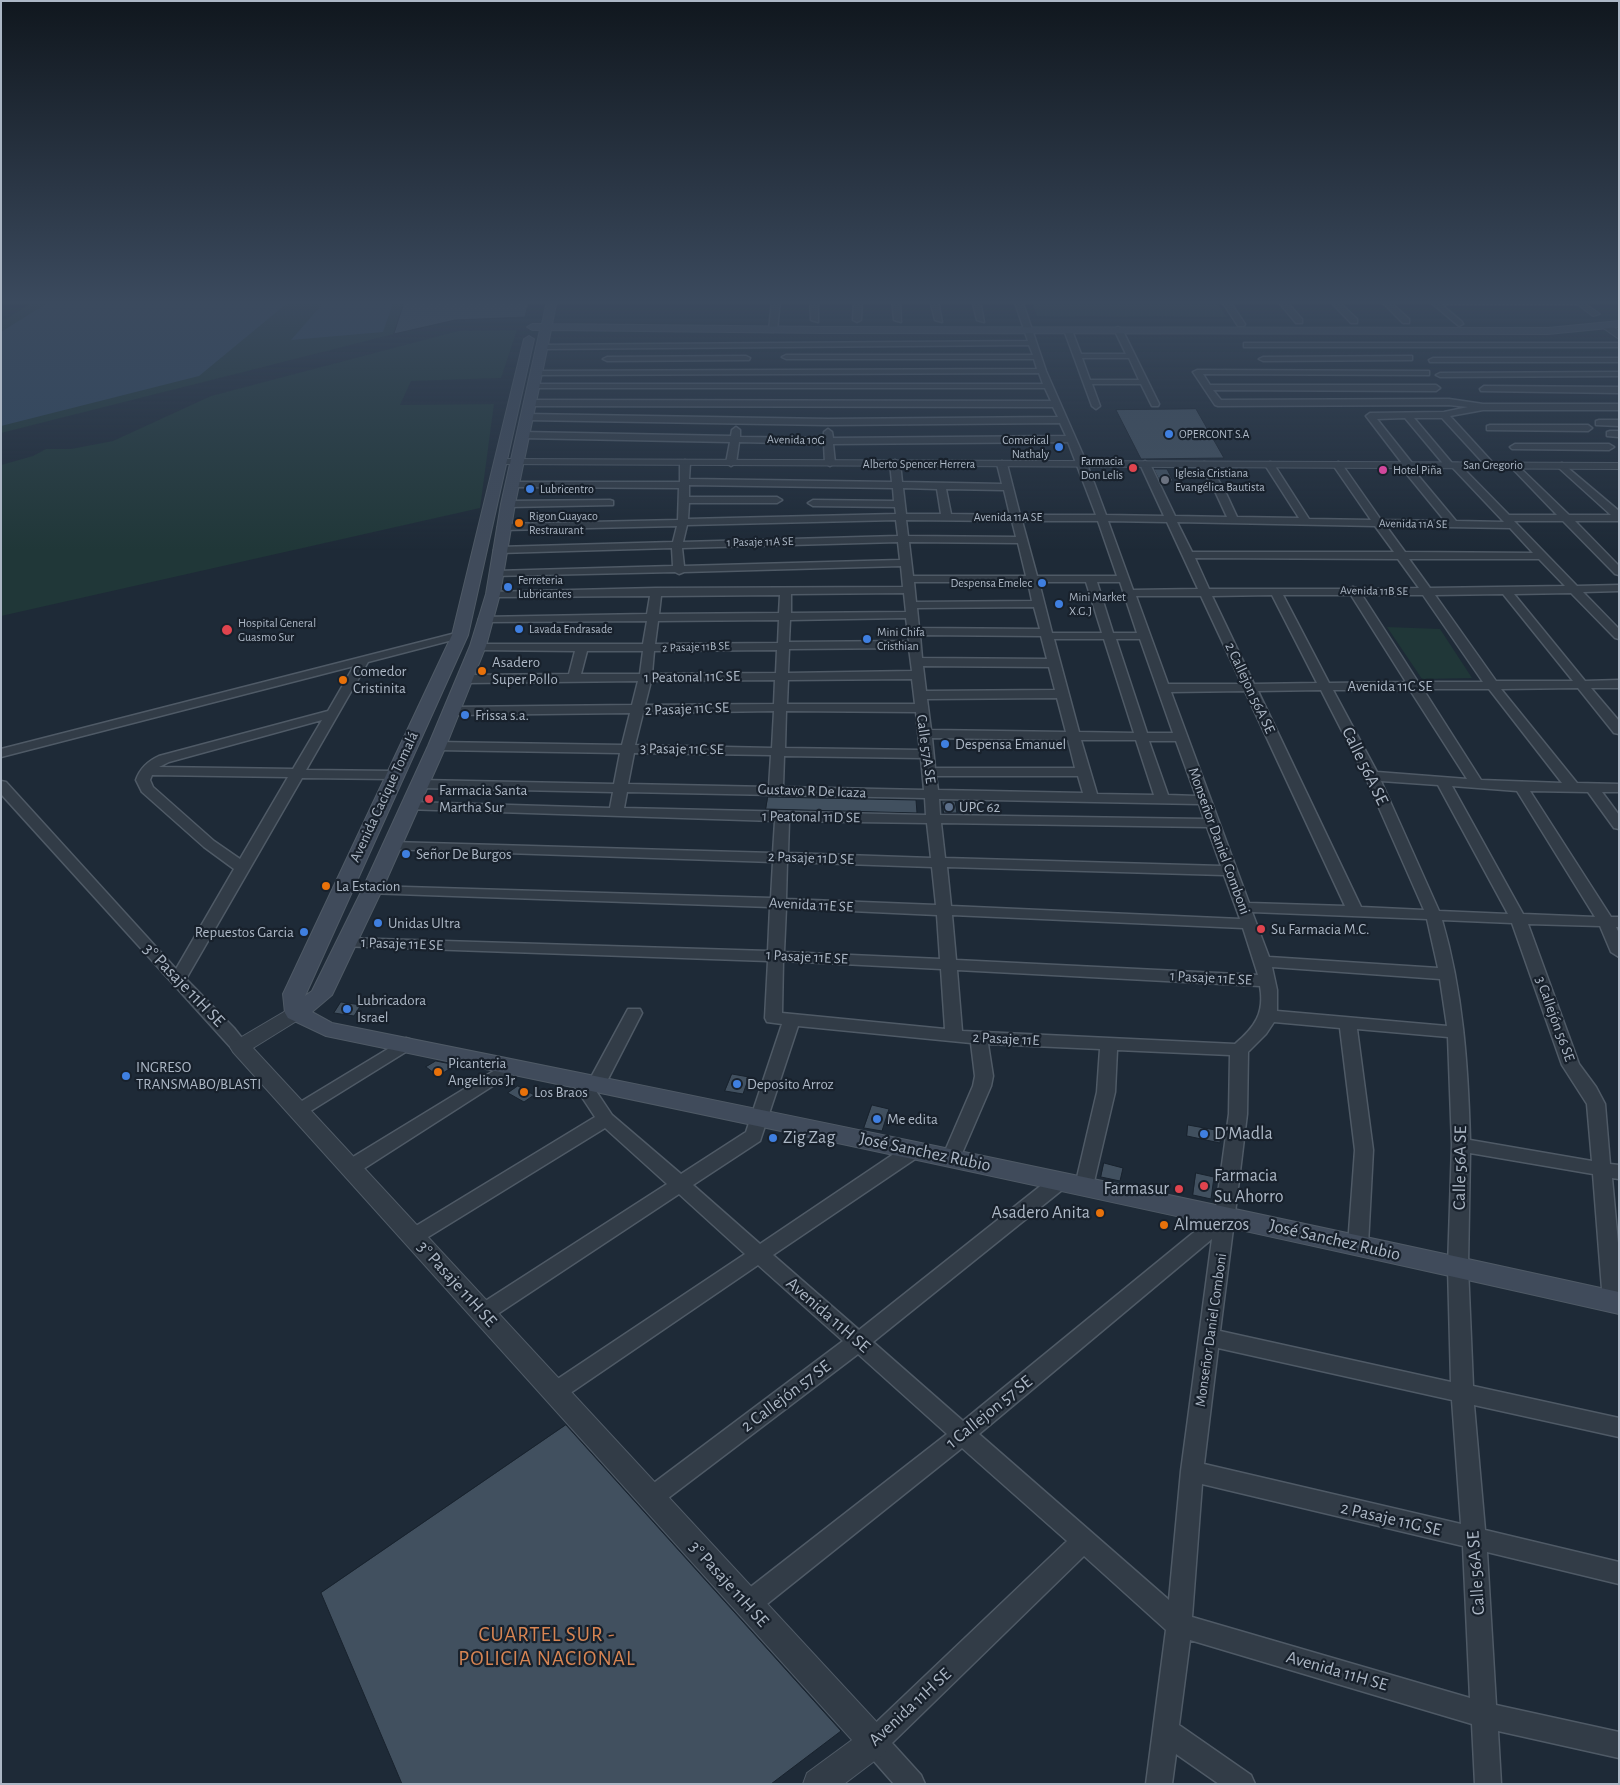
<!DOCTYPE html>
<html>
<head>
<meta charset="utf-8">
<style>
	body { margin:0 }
	#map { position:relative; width:1620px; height:1785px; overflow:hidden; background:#1e2a37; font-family:"Alegreya Sans",sans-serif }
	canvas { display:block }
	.frame { position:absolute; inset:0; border:2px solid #acb7c5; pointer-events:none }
</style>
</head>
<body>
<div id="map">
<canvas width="1620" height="1785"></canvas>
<div class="frame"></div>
</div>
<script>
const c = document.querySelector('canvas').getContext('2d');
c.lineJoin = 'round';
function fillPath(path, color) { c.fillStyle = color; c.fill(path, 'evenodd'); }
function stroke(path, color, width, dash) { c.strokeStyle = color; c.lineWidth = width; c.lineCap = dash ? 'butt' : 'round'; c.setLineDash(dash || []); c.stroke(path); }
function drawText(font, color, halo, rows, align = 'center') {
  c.font = font + ' "Alegreya Sans",sans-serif'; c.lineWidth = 4.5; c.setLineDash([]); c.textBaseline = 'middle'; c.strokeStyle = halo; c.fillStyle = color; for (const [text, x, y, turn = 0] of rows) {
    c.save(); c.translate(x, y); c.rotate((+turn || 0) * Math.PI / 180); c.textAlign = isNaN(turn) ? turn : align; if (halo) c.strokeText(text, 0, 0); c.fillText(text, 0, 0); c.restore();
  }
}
fillPath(new Path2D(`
	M36 300H405L394 334 1 433V322Z
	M1031 300H1215L1227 317 1037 316Z
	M517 330 501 378 411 381 400 405 494 404 480 508 1 616V465L33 456 46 449H71L113 441 211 396 458 331Z
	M1387 627 1440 629 1472 678 1422 679Z`), '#203738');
fillPath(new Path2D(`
	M52 300H291L199 376 1 426V332Z
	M326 300H394L383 332 291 340Z`), '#30475f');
const building = new Path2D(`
	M405 300H529L525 317 455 320 394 334Z
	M1196 409 1224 458 1141 459 1116 410Z
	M1154 469H1167L1173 481H1160Z
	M768 797 916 800 917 813 766 809Z
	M942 801H955L957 813H944Z
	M341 1002 361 1005 354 1016 334 1013Z
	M436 1061 456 1065 438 1076 426 1067Z
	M732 1074 749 1077 743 1094 725 1091Z
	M518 1086 534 1095 524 1102 508 1093Z
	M872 1105 889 1109 882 1131 864 1128Z
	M1188 1125 1221 1131 1220 1143 1187 1136Z
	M1104 1163 1123 1168 1120 1181 1101 1177Z
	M1196 1173 1214 1177 1211 1199 1193 1195Z
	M566 1425 841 1731 771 1784H402L321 1593Z`);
fillPath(building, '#41505f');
stroke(building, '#19232e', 1);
const minor = new Path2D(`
	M772 300H780L777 330 773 332 769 330Z
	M810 300H818V322L811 320Z
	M854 300H862L861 320 857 322 853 320Z
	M892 300H900L901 322 894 320Z
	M930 300H938L942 322 935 320Z
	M972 300H980L984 322 977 320Z
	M1014 300H1022L1046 371 1087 464 1106 515 1164 516 1140 464 1145 461 1150 464 1175 516 1227 517 1214 489 1199 465 1204 462 1207 463 1224 489 1237 517 1299 518 1265 465 1270 462 1273 463 1309 519 1371 520 1333 465 1338 462 1341 463 1381 520 1445 521 1401 467 1399 465 1402 463 1366 416 1370 413 1444 412 1468 407 1449 405 1218 406 1215 405 1193 372 1197 370 1426 371H1429V375L1203 374 1210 385H1436L1440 388 1436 391 1213 390 1221 400 1449 399 1483 404H1619V410H1483L1450 416 1493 463 1495 465 1490 468 1487 467 1442 418H1414L1452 463H1458L1509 515H1557L1511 467 1509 465 1514 462 1569 515H1611L1559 468V464L1562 463 1619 511V521H1575L1619 566V575L1615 574 1563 521H1514L1577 586 1619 585V591L1583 592 1619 629V639L1615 638 1571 593 1514 594 1585 681 1619 680V688H1591L1619 721V734L1614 733 1578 688 1501 689 1577 783 1619 784V792H1602L1619 815V829L1614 828 1588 792 1530 791 1611 917H1619V927H1616L1619 933V957L1611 952 1600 926 1528 924 1579 1064 1596 1087 1605 1104 1610 1164 1619 1165V1179L1612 1178 1619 1254V1308L1613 1310 1606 1308 1603 1302 1593 1174 1470 1153 1468 1267 1473 1386 1619 1418V1437L1474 1405 1485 1530 1619 1562V1584L1487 1552 1496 1705 1619 1732V1758L1498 1731 1501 1784H1475L1472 1724 1190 1640 1179 1725 1251 1775 1255 1784H1219L1176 1754 1172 1784H1146L1166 1630 1084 1556 892 1743 921 1775 925 1784H894L865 1751 861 1742 865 1733 1067 1541 962 1448 757 1612 748 1616 739 1612 736 1604 739 1596 947 1434 858 1354 659 1505 651 1508 643 1505 640 1498 643 1491 843 1341 758 1265 563 1398 555 1401 547 1398 544 1392 547 1386 745 1254 679 1194 490 1319 483 1321 476 1319 473 1313 476 1307 667 1184 605 1128 420 1242 413 1244 406 1242 403 1237 406 1232 595 1117 572 1082 575 1078 581 1076 589 1081 628 1009H640L642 1013 605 1085 602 1089 596 1091 612 1115 681 1174 746 1132 782 1024 767 1022 765 1018 768 961 340 946 338 943 346 938 768 951 770 907 367 893 365 890 367 887 372 886 771 898 773 862 387 849 385 846 392 842 773 853 775 821 405 809 403 806 410 802 610 808 613 792 420 788 413 784 420 780 614 784 620 753 437 750 430 746 437 742 622 745 630 713 453 715 447 711 453 707 632 705 638 681 466 683 460 679 466 675 569 674 575 651 478 650 474 648V644H643L647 621 485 622 479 619 481 617 647 614 650 596 493 597 487 594 489 592 656 588 903 587 901 566 684 572 679 574 675 572 492 576 491 574 496 571 673 566 672 548 499 553 494 550 499 547 673 542 677 526 503 530 498 527 503 524 678 520 679 488 512 487 509 486V482H680V463L685 460 690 463 689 479 892 482 890 463 895 460 900 463 902 482 1002 484 997 464 1002 461 1007 464 1020 515H1096L1068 442 833 444 835 463 830 466 825 463 824 444 739 442 736 463 731 466 726 463 730 442 522 438 518 435 522 432 731 436 732 430 736 427 740 430V437L824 438V432L828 429 832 432 833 438 1066 436 1060 423 828 425 526 420 522 417 526 414 828 419 1058 417 1053 407 529 406 525 403 529 400 1051 401 1045 388H533L529 386 533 384H1043L1039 373 536 375 532 373 536 371 1037 369 1034 359H786L782 357 786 355H1033L1029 345 541 349 537 347 541 345 1028 341ZM1405 418 1446 467H1452L1504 522 1456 521 1411 467 1414 465 1412 463 1377 419ZM689 485 893 488 894 501 813 500 808 503 813 506 895 507 896 514 688 519 689 503H777L782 500 777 497H689ZM903 488 937 489 941 514H906ZM946 489 1004 490 1010 515 951 514ZM896 520 898 536 683 542 687 525ZM906 520 1012 521 1016 537 908 536ZM1022 521H1098L1117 576H1037ZM1108 521 1167 522 1198 589 1133 590ZM1177 522 1375 526 1394 552H1192ZM1386 526 1510 528 1533 553 1405 552ZM898 542 900 560 684 566 682 548ZM909 542 1018 543 1026 576H913ZM1195 558 1398 559 1419 588 1358 589 1353 587 1348 589H1209ZM1409 559H1539L1565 586 1430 588ZM914 582H1028L1032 601 916 602ZM1039 582H1086L1102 633H1052ZM1097 582H1120L1137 633H1113ZM904 593 906 612 791 613V594ZM1503 594 1573 681H1496L1435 595ZM780 595 779 613 659 614 661 596ZM1272 595 1317 683 1254 684 1212 596ZM1283 595H1351L1406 682 1329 683ZM1362 595H1423L1483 682H1418ZM1136 596H1201L1242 684H1168ZM1034 607 1040 629 919 628 917 608ZM906 618 909 641 789 642 790 620ZM779 620 778 643 655 644 658 621ZM920 635 1041 636 1047 659 922 658ZM1054 639H1104L1134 733 1079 732ZM1116 639H1140L1173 733H1147ZM909 648 912 671 788 673 789 649ZM777 650 776 673 652 674 654 651ZM587 651H643L640 674H581ZM923 666 1049 667 1055 690 926 691ZM912 679 915 704H787L788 680ZM775 680 774 704 645 705 651 681ZM1423 689H1489L1562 783 1481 780ZM1321 690 1365 776 1424 910 1361 907 1258 691ZM1333 690H1410L1467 779 1377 772ZM1245 691 1345 906 1249 903 1171 692ZM1057 698 1066 732 931 730 927 699ZM774 711 772 748 635 745 643 713ZM786 711 916 712 920 750 785 748ZM932 738 1068 740 1075 768H935ZM1081 740H1136L1154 795 1097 794ZM1149 741H1176L1196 796 1168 795ZM634 753 771 755 769 787 628 784ZM784 756 921 758 924 790 783 787ZM936 776H1078L1083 793 938 790ZM1381 781 1438 785 1508 914 1439 911ZM1452 786 1517 791 1595 917 1523 914ZM627 792 925 798 926 815 624 808ZM939 799 1199 804 1204 819 940 815ZM789 821 927 823 931 858 788 853ZM941 823 1207 827 1221 866 945 858ZM787 862 932 867 936 905 786 899ZM947 867 1224 875 1240 919 951 906ZM786 908 937 915 940 959 784 952ZM1252 912 1427 919 1438 968 1269 957ZM952 915 1243 928 1258 975 956 960ZM1442 920 1512 923 1562 1065 1587 1104 1592 1161 1470 1140C1468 1066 1463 992 1442 920ZM783 961 941 969 945 1029 782 1013ZM1272 967 1440 979 1447 1026 1277 1011V990ZM957 970 1260 986C1265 1013 1255 1027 1235 1044L962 1031ZM1274 1022 1340 1028 1355 1150 1348 1245 1351 1250 1358 1253 1365 1250 1368 1245 1373 1150 1357 1029 1448 1037 1452 1145 1448 1267 1451 1382 1220 1331 1234 1221 1237 1216 1235 1213 1247 1114 1248 1052 1266 1034ZM798 1026 971 1043 975 1076 973 1086 942 1158 944 1163 951 1165 958 1163 960 1158 991 1086 993 1076 988 1044 1100 1049 1097 1092 1075 1186 1077 1191 1084 1193 1091 1191 1093 1186 1115 1092 1117 1050 1230 1055 1229 1114 1215 1215 963 1421 873 1342 1067 1186 1069 1181 1067 1176 1060 1174 1053 1176 859 1330 773 1255 921 1155 923 1150 921 1145 914 1143 907 1145 760 1244 693 1185 760 1141ZM1212 1239 1181 1471 1169 1600 979 1434ZM1218 1348 1452 1400 1461 1524 1204 1464ZM1202 1484 1463 1546 1470 1698 1192 1617Z
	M1221 300H1229L1245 324 1244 326H1238Z
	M1277 300H1285L1302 319V323H1296Z
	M1329 300H1337L1357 319V323H1351Z
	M1380 300H1388L1409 319V323H1403Z
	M1428 300H1579L1583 302 1579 304H1441L1462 322 1463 324 1459 326Z
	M1118 327 1122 329 1159 404 1158 406H1152L1141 384H1092L1100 406 1096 409 1092 406 1064 330 1071 328 1081 354H1126L1114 329ZM1082 358H1129L1139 380H1090Z
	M1244 343H1619V347H1244Z
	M746 356 750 358 749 360 607 361 603 359 607 357Z
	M1409 356H1412V360L1263 361 1259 359 1263 357Z
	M1433 358H1619V362H1430L1429 360Z
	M1619 372V376L1440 377 1436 375 1440 373Z
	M1484 386 1619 387V393L1481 391 1480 389Z
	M1599 420H1619V426L1596 425V421Z
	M1490 425H1588L1592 428 1588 431 1487 430V426Z
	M1610 431H1619V437L1607 436V432Z
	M1515 444H1609L1614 447 1609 450 1512 449 1510 447Z
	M610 500 613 501V505L508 507 503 504 508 501Z
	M460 632 466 635 464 637 368 662 306 770 394 771 401 775 394 779 302 778 186 979 234 1028 249 1047 246 1051H234L1 794V781L6 782 176 969 234 869 204 847 142 792 136 780C140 768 148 761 159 756L328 711 354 666 1 757V749ZM322 720 293 769 159 767 169 762ZM152 775 288 777 240 859 214 841 153 787 150 780Z
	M406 1038 412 1040 414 1044 412 1048 304 1115 298 1117 292 1115 289 1111 292 1107Z
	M510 1061 516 1063 519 1067 516 1071 357 1173 350 1175 343 1173 341 1168 343 1163Z`);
const tertiary = new Path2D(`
	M1571 300H1580L1600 314 1593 316Z
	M1602 323H1608L1619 331V339L1602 327Z
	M500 459 1619 463V469L496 464V460Z
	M296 1007 303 1009 306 1013 303 1017 253 1048 885 1731 889 1742 885 1753 844 1784H803L807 1773 852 1740 233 1052 230 1047 233 1042 289 1009Z`);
const secondary = new Path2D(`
	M547 300H557L552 324 822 327 1548 328 1619 321V327L1548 334 822 333 551 330 515 504 500 594 486 646 446 746 382 890 332 995 312 1012 332 1023C762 1109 1191 1198 1619 1292V1314C1189 1217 758 1125 326 1036L288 1018 285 1013 283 994 452 635 524 339 529 336 534 339 468 635 305 996 312 991 362 890 428 746 470 646 486 594 501 504 540 330H532L527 327 532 324H542Z`);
stroke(minor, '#4f5a66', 3);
stroke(tertiary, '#4f5a66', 2);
stroke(secondary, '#4f5a66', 2);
fillPath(minor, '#323c47');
fillPath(tertiary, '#323c47');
fillPath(secondary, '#404b5b');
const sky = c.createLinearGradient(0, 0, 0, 550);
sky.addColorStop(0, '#10171e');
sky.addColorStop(0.55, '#3b4a5e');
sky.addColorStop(1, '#3b4a5e00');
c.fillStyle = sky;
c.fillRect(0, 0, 1620, 550);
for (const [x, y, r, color] of [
	[1169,434,5,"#3f7fe0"],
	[1059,447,5,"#3f7fe0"],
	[1133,468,5,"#e0444e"],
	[1383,470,5,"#d1479c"],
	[1165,480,5,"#6b7280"],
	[530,489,5,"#3f7fe0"],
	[519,523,5,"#e8710a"],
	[1042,583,5,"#3f7fe0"],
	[508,587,5,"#3f7fe0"],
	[1059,604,5,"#3f7fe0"],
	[519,629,5,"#3f7fe0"],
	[227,630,6,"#e0444e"],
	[867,639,5,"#3f7fe0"],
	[482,671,5,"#e8710a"],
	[343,680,5,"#e8710a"],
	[465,715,5,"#3f7fe0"],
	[945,744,5,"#3f7fe0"],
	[429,799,5,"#e0444e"],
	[949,807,5,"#5c6f8a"],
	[406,854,5,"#3f7fe0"],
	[326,886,5,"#e8710a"],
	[378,923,5,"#3f7fe0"],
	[1261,929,5,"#e0444e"],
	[304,932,5,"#3f7fe0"],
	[347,1009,5,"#3f7fe0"],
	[438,1072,5,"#e8710a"],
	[126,1076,5,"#3f7fe0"],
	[737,1084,5,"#3f7fe0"],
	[524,1092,5,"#e8710a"],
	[877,1119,5,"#3f7fe0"],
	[1204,1134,5,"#3f7fe0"],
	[773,1138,5,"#3f7fe0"],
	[1204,1186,5,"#e0444e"],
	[1179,1189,5,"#e0444e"],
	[1100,1213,5,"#e8710a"],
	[1164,1225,5,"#e8710a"]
]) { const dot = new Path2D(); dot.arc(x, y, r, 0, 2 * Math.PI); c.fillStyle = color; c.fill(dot); stroke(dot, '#18212c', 2); }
drawText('12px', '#acb7c5', '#18212c', [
	["OPERCONT S.A",1179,434],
	["Comerical",1049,440,"right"],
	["Nathaly",1049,454,"right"],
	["Farmacia",1123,461,"right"],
	["Don Lelis",1123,475,"right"],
	["Hotel Piña",1393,470],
	["Iglesia Cristiana",1175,473],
	["Evangélica Bautista",1175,487],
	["Lubricentro",540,489],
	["Rigon Guayaco",529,516],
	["Restraurant",529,530],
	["Ferreteria",518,580],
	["Lubricantes",518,594],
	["Despensa Emelec",1032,583,"right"],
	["Mini Market",1069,597],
	["X.G.J",1069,611],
	["Hospital General",238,623],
	["Guasmo Sur",238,637],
	["Lavada Endrasade",529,629],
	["Mini Chifa",877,632],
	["Cristhian",877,646]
], 'left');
drawText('12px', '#acb7c5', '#18212c', [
	["Avenida 10G",796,440,1],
	["Alberto Spencer Herrera",919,464],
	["San Gregorio",1493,465],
	["Avenida 11A SE",1008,517],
	["Avenida 11A SE",1413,524,1],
	["1 Pasaje 11A SE",760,542,-1],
	["Avenida 11B SE",1374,591,1],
	["2 Pasaje 11B SE",696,647,-2]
]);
drawText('15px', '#acb7c5', '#18212c', [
	["Asadero",492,662],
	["Super Pollo",492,679],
	["Comedor",353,671],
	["Cristinita",353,688],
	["Frissa s.a.",475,715],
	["Despensa Emanuel",955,744],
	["Farmacia Santa",439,790],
	["Martha Sur",439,807],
	["UPC 62",959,807],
	["Señor De Burgos",416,854],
	["La Estacion",336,886],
	["Unidas Ultra",388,923],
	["Su Farmacia M.C.",1271,929],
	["Repuestos Garcia",294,932,"right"],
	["Lubricadora",357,1000],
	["Israel",357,1017],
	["Picanteria",448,1063],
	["Angelitos Jr",448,1080],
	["INGRESO",136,1067],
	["TRANSMABO/BLASTI",136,1084],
	["Deposito Arroz",747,1084],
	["Los Braos",534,1092],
	["Me edita",887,1119]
], 'left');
drawText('15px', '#acb7c5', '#18212c', [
	["1 Peatonal 11C SE",692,677,-1],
	["Avenida 11C SE",1390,686],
	["2 Callejon 56A SE",1250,688,65],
	["2 Pasaje 11C SE",687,709,-2],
	["3 Pasaje 11C SE",682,749,1],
	["Calle 57A SE",926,749,82],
	["Gustavo R De Icaza",812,791,2],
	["Avenida Cacique Tomalá",384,797,-65],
	["1 Peatonal 11D SE",811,817,1],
	["Monseñor Daniel Comboni",1219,841,70],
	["2 Pasaje 11D SE",811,858,2],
	["Avenida 11E SE",811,905,3],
	["1 Pasaje 11E SE",402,944,2],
	["1 Pasaje 11E SE",807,957,3],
	["1 Pasaje 11E SE",1211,978,3],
	["3 Callejón 56 SE",1555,1019,70],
	["2 Pasaje 11E",1006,1039,3],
	["Monseñor Daniel Comboni",1211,1330,-82]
]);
drawText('18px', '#acb7c5', '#18212c', [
	["Calle 56A SE",1365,766,64],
	["3° Pasaje 11H SE",184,985,46],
	["José Sanchez Rubio",925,1152,12],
	["Calle 56A SE",1460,1168,-89],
	["José Sanchez Rubio",1335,1240,13],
	["3° Pasaje 11H SE",457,1284,48],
	["Avenida 11H SE",828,1315,41],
	["2 Callejón 57 SE",786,1396,-37],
	["1 Callejon 57 SE",989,1412,-39],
	["2 Pasaje 11G SE",1391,1519,13],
	["Calle 56A SE",1476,1573,-94],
	["3° Pasaje 11H SE",729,1584,48],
	["Avenida 11H SE",1337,1671,16],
	["Avenida 11H SE",910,1707,-43]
]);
drawText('18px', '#acb7c5', '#18212c', [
	["D'Madla",1214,1134],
	["Zig Zag",783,1138],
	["Farmacia",1214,1176],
	["Su Ahorro",1214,1197],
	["Farmasur",1169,1189,"right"],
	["Asadero Anita",1090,1213,"right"],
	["Almuerzos",1174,1225]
], 'left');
c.letterSpacing = '1px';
drawText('21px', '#d88553', '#18212c', [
	["CUARTEL SUR -",547,1635],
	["POLICIA NACIONAL",547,1659]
]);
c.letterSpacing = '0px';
</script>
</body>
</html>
